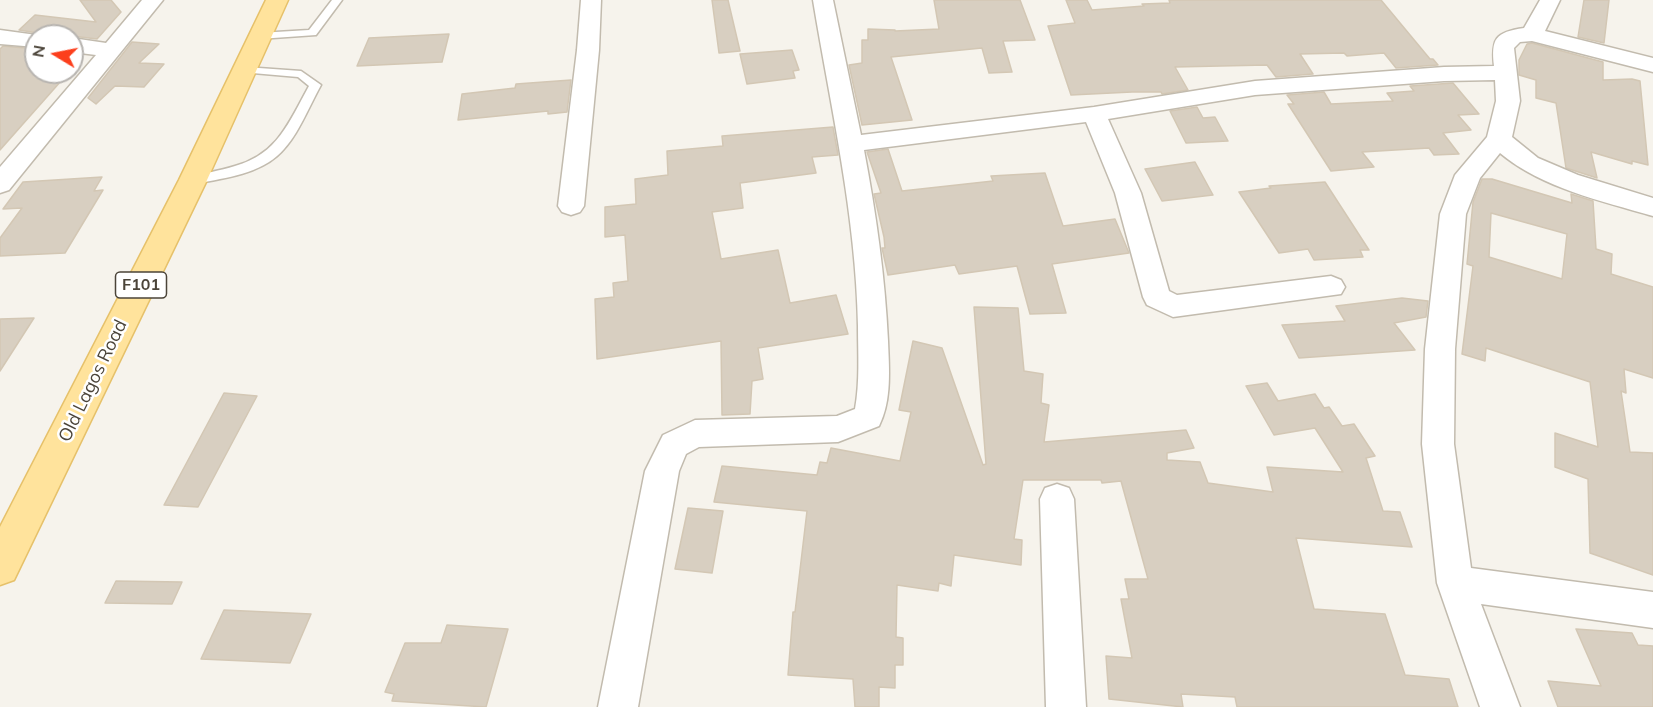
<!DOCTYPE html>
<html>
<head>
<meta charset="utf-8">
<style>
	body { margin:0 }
	#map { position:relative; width:1653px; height:707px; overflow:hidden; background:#f6f3ec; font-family:Mulish,sans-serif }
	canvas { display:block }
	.north { position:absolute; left:24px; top:24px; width:60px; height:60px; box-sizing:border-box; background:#fff; border:2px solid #b7b4b0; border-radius:50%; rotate:280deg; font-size:16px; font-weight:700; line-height:24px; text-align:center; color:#4b4439 }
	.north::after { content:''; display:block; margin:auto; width:21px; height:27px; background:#fc3f1d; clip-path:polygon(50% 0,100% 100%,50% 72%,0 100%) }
</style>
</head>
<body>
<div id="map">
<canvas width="1653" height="707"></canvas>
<div class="north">N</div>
</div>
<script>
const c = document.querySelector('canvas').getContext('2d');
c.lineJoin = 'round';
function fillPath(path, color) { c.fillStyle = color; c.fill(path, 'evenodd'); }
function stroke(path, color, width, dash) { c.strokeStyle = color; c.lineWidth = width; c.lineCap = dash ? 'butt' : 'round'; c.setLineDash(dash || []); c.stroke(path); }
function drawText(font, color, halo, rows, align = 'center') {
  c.font = font + ' Mulish,sans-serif'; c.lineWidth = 5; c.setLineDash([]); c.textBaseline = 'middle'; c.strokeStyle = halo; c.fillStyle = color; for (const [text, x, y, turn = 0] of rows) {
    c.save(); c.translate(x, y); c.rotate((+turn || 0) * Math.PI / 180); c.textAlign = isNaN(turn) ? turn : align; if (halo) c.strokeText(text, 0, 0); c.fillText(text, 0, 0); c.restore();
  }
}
const building = new Path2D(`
	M80 0H111L121 12 97 39 72 36H46L44 34 19 30 35 15 96 22Z
	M712 0H728L740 51 719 53Z
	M934 0H1020L1035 40 1003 41 1012 72 989 73 982 48 891 57 912 120 862 125 849 65 862 63V40H868V29L895 30V31L939 29Z
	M1066 0H1087L1092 10 1144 6 1142 4 1170 3 1169 0H1381L1430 59H1433L1438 65 1396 68 1384 53 1347 56 1344 53 1300 54 1313 74 1276 77 1267 65 1175 67 1188 90 1162 94 1161 92H1132L1071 95 1048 26 1075 23Z
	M1584 0H1609L1604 43 1578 37Z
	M449 34 442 62 357 66 369 38Z
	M132 42 159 44 139 63 164 64 144 87 115 86 96 104 88 98Z
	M1532 43 1603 62V80L1632 79 1640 81 1648 165 1632 161V164L1591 152 1597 178 1566 168 1556 103 1536 98V80L1519 75V60L1527 44Z
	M3 46 36 49V72H69L0 150V49Z
	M792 50 799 70 793 71 795 78 747 84 740 54Z
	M571 80 567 112 548 114V111L458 120 462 94 515 88 516 84Z
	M1453 83 1479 114 1458 115 1471 130 1443 133 1459 154 1434 155 1429 148 1362 152 1374 167 1331 171 1288 104H1294L1287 95 1324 92 1331 104 1393 101 1387 93 1414 91 1410 86Z
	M1197 107 1203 118 1215 117 1228 141 1186 143 1170 111Z
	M833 127 838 155 812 157 816 173 740 183 743 208 712 212 721 259 778 250 790 303 836 295 848 334 758 348 763 379 752 381 750 414 722 415 721 341 597 359 595 299 614 297 613 283 628 281 625 235 605 237V207L636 204 635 179 668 175 667 151 723 146 722 136Z
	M888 149 902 191 993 181 991 176 1045 173 1063 226 1115 219 1129 253 1052 264 1066 313 1030 314 1017 266 959 274 955 265 888 275 882 248H885L884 237 874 194 881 193 867 152Z
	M1195 162 1213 195 1162 201 1145 169Z
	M102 177 94 191 103 190 65 253 0 256V238L22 208 3 209 23 182Z
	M1482 179H1492L1572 203 1571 194 1593 201 1596 249 1612 254 1611 274 1653 287V378L1624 369 1626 393 1621 391 1630 452 1653 453V575L1590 553 1588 479 1555 467V433L1598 447 1590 382 1486 348 1485 361 1462 354 1473 266 1467 264 1473 202ZM1491 213 1567 234 1562 279 1489 257Z
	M1325 182 1369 250H1360L1363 257 1314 260 1308 249 1279 253 1239 192 1271 188 1269 186Z
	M1402 298 1428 301 1426 317 1394 323 1415 350 1299 358 1282 325 1345 321 1336 306Z
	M974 307 1018 308 1024 371 1043 374 1041 403 1049 405 1044 442 1186 430 1194 448 1167 453V460L1200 462 1208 483 1273 492 1267 467 1343 472 1315 428 1274 435 1246 386 1267 383 1278 401 1315 394 1324 408 1329 407 1342 426 1354 424 1375 456 1366 458 1383 511 1400 512 1412 547 1296 538 1314 609 1385 614 1405 675 1449 679 1458 707H1237L1235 697 1181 694 1183 707 1109 699 1106 656 1132 658 1121 599H1129L1125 579H1148L1121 481 1102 483 1101 480H1023L1014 539 1022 540 1021 565 954 555 951 586 939 583 938 591 897 585 896 637 903 638V665H895V688L879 687V707H855L853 679 788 675 793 612H795L807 511 714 502 722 466 817 475 820 462 827 463 831 448 900 461 911 412 899 410 913 341 942 348 983 465 986 464Z
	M34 318 0 371V319Z
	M224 393 257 396 198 507 164 505Z
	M688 508 723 511 712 573 675 569Z
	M116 581 182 582 172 604 105 603Z
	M224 610 311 614 290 663 201 659Z
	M447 625 508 629 486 707 392 701 394 694 385 692 405 643H441Z
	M1576 629 1632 633 1638 645 1653 646V707H1558L1548 681 1601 686Z`);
fillPath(building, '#d8cfc1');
stroke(building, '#d3c7b4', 1.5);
const lane = new Path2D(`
	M332 0H342L316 35 259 39 254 36 259 33 309 30Z
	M245 67 301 71 321 85C308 108 297 139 277 156 255 175 220 179 193 184L188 183 187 180 188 177C204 173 220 171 235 166 278 154 289 122 309 86L298 77 241 72 239 70Z`);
const street = new Path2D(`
	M142 0H163L9 190 0 193V167L96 55 72 52V38L106 43Z
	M581 0H601L599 50 584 206 580 212 571 215 562 212 558 206 577 50Z
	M813 0H833L861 135 1094 107 1255 81 1444 67 1494 66C1491 39 1495 32 1524 28L1540 0H1560L1545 31 1653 58V72L1532 41 1520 42 1514 48 1520 101 1512 137 1538 158 1578 175 1653 198V216C1601 201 1542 188 1500 153L1480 178 1466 214 1455 349 1454 444 1471 568 1653 592V628L1481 604 1520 707H1480L1437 583 1422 444 1425 349 1440 214 1455 175 1487 137 1496 101 1495 80 1444 81 1255 95 1108 119 1141 193 1169 291 1177 295 1331 276 1341 280 1345 287 1341 294 1173 317 1147 305 1143 297 1115 193 1086 122 864 150C876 213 885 276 888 341 889 369 892 400 879 426L838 442 699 447 686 454 679 471 638 707H598L645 471 663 435 695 420 837 416 855 409C860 382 858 354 858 326 856 215 831 109 813 0Z
	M0 30 44 36H36V47L0 44Z
	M1057 484 1069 488 1074 499 1086 707H1046L1040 499 1045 488Z`);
const primary = new Path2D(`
	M266 0H288L207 180 14 580 0 585V527L179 180Z`);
stroke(lane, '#c2bbae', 3);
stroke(street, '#c2bbae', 3);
stroke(primary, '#e6c16a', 3);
fillPath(lane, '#fff');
fillPath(street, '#fff');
fillPath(primary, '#ffe39c');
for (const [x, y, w] of [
	[141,285,51]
]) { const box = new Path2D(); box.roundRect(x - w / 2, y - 13, w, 26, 4.5); c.fillStyle = '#fff'; c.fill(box); stroke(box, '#4b4439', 1.5); }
drawText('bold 16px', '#4b4439', null, [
	["F101",141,285]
]);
drawText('18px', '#4b4439', '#fff', [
	["Old Lagos Road",93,381,-64]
]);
</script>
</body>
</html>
